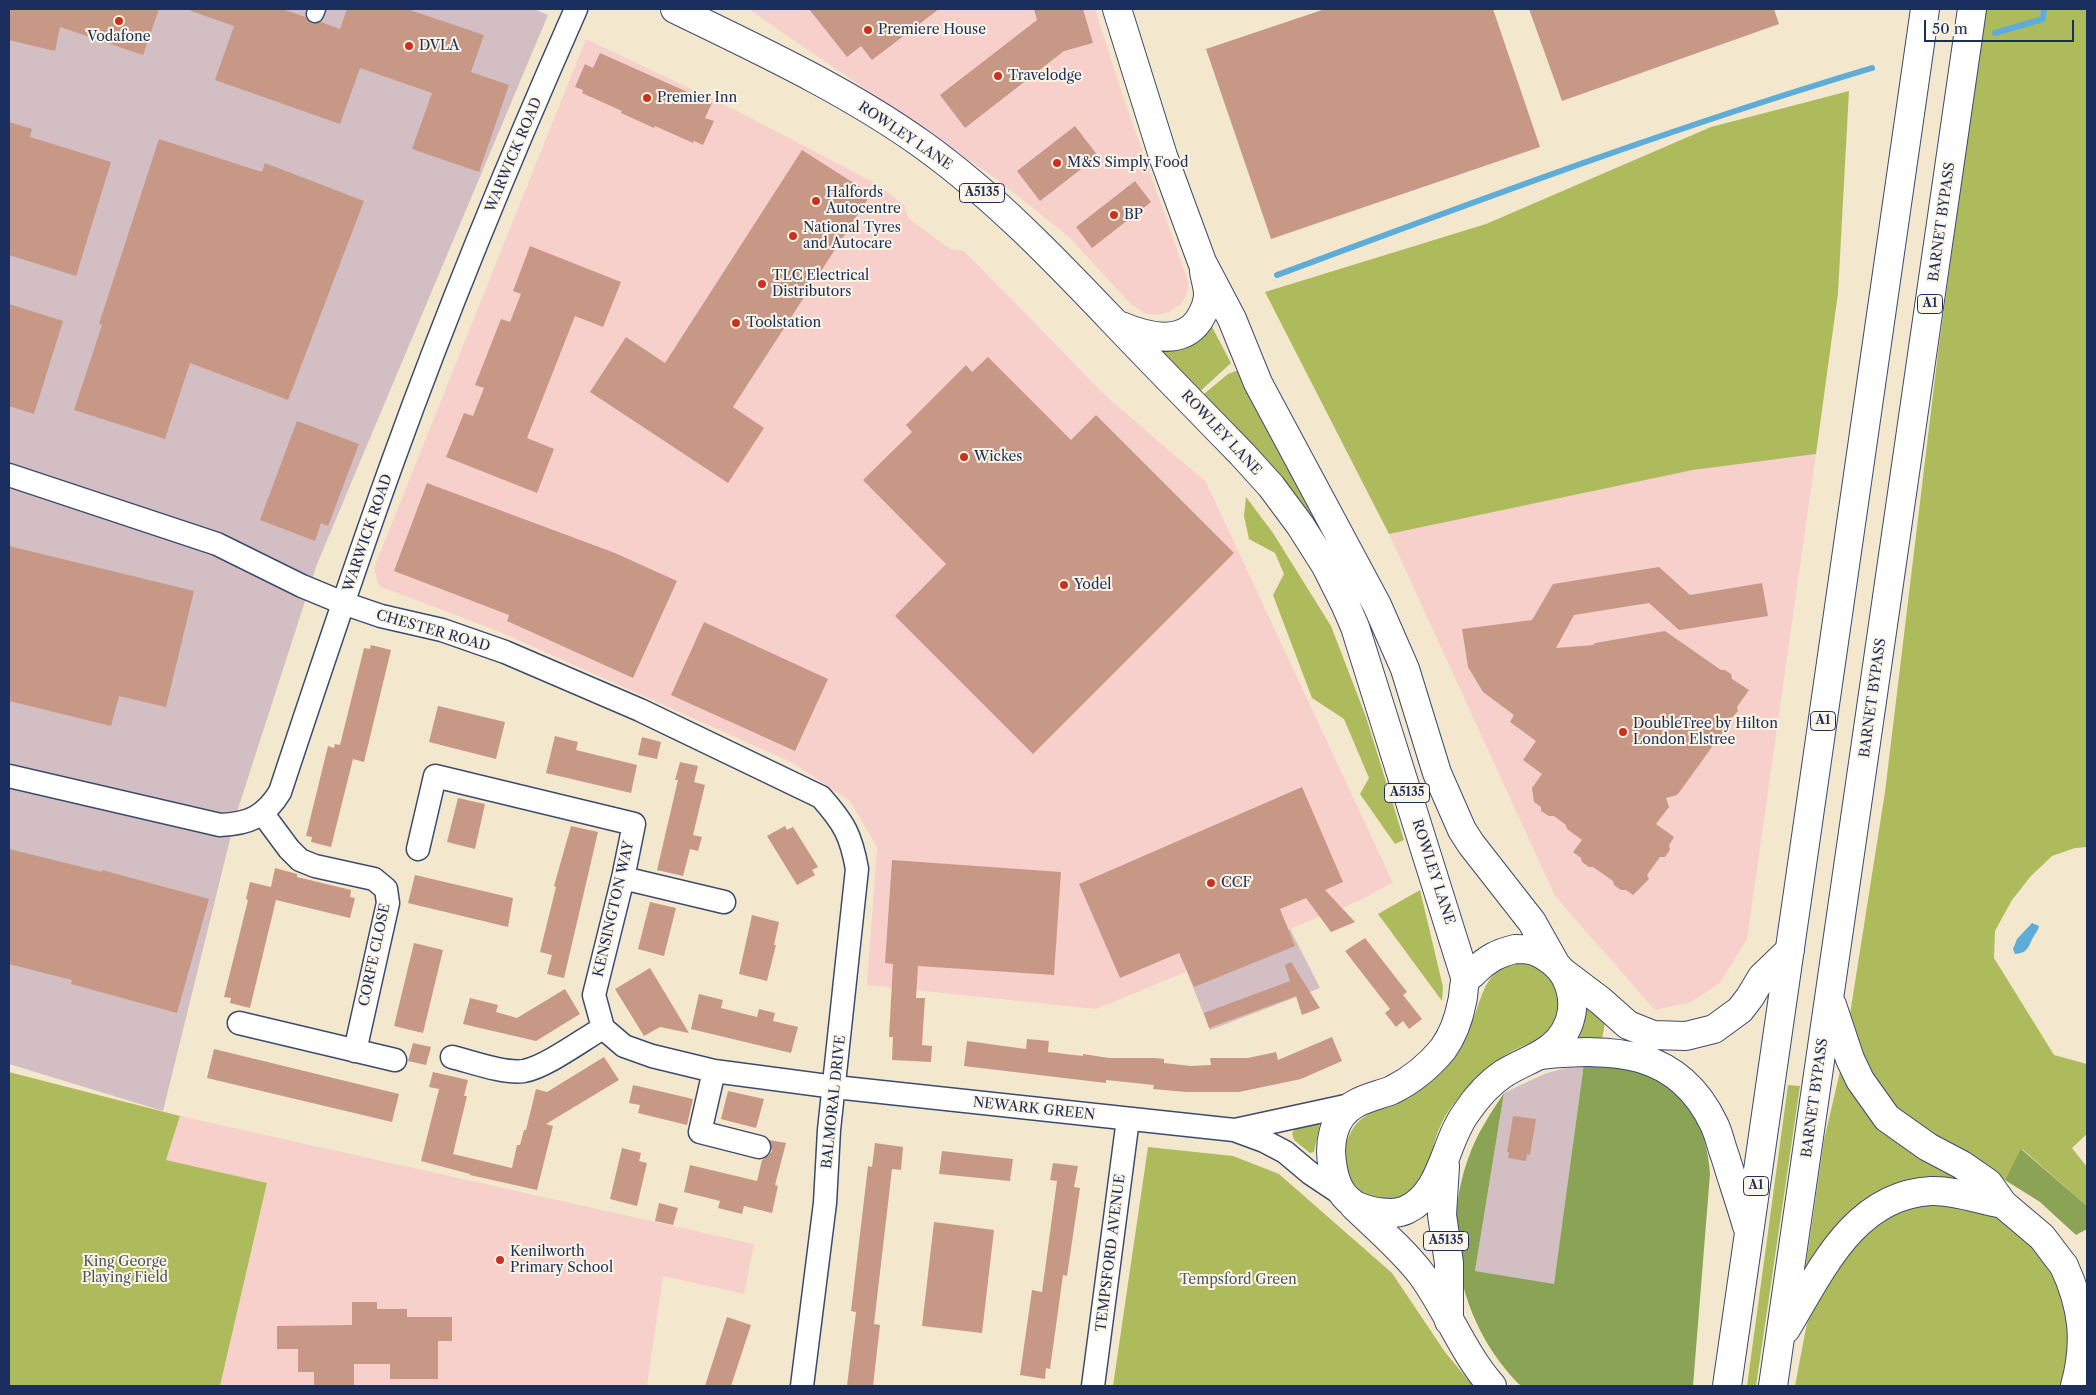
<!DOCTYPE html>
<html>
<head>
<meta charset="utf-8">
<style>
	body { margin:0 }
	#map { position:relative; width:2096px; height:1395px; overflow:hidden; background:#f3e8cd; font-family:"Libre Caslon Text",serif }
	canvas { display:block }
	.frame { position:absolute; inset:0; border:10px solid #1b2f5e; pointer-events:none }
	.scale { position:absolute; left:1924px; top:20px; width:150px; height:22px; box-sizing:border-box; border:2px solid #1b2f5e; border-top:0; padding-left:6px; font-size:15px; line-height:18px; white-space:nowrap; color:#1b2f5e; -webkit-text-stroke:4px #fcf5e5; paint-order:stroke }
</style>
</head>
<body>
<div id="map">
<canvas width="2096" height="1395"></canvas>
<div class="frame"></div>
<div class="scale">50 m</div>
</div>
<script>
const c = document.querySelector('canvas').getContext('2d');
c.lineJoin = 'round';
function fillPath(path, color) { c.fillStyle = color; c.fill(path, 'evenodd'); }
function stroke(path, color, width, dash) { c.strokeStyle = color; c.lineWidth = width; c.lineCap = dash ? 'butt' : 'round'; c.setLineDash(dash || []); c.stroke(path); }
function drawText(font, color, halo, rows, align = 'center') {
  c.font = font + ' "Libre Caslon Text",serif'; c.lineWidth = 4; c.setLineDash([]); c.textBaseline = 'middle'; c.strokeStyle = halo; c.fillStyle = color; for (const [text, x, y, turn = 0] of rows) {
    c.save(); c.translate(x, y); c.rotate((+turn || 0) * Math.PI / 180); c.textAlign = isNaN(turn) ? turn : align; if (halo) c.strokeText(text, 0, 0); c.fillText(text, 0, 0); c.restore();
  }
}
fillPath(new Path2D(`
	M750 9H1095L1119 84 1189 284 1187 294 1181 304 1169 312 1156 315 1144 313 1130 303 1069 237 995 178 754 13Z
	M586 39 737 111 877 184 904 205 909 219 950 249 964 251 1107 397 1206 482 1393 883 1358 901 1096 1009 867 985 877 847 850 801 793 763 498 631 379 586 374 568Z
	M1816 454 1747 939 1720 983 1691 1002 1655 1010 1555 896 1389 534 1693 470Z
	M180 1116 754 1244 744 1294 663 1276 647 1386H220L267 1184 166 1160Z`), '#f7d0cc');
fillPath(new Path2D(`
	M9 9H534L548 15 317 564 236 815 163 1111 9 1064Z
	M1290 929 1320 988 1210 1030 1187 972Z
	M1584 1063 1554 1285 1475 1271 1504 1093 1544 1074Z`), '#d2bec3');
fillPath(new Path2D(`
	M1985 9H2087V847L2075 848 2052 856 2031 876 2012 900 1995 931 1994 958 2054 1055 2087 1064V1134L2072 1148 2087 1167V1206L2022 1149 2005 1180 1919 1128 1882 1101 1856 1046 1850 1014 1885 792 1938 353Z
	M1849 91 1838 293 1816 454 1693 470 1389 534 1265 292 1486 224 1711 127Z
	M1211 325 1231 363 1196 395 1159 348Z
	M1241 369 1371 615 1359 619 1199 398 1228 374Z
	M1246 497 1273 533 1331 626 1366 717 1404 840 1395 844 1360 794 1369 778 1344 719 1312 698 1273 595 1284 574 1275 553 1249 539 1244 516Z
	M1420 890 1443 987 1442 1001 1378 914Z
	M1521 963C1527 965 1534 966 1539 969 1561 983 1565 1013 1547 1032 1539 1042 1525 1044 1514 1050 1489 1063 1469 1084 1452 1106 1435 1128 1432 1155 1424 1181 1416 1187 1406 1198 1396 1200 1371 1206 1345 1184 1343 1158 1343 1148 1347 1139 1352 1130 1363 1111 1385 1109 1403 1100 1418 1092 1434 1081 1446 1068 1459 1052 1469 1031 1476 1011 1486 984 1489 968 1521 963Z
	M1588 1006 1605 1022 1602 1040H1577Z
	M1842 1063 1985 1190 1922 1184 1804 1279 1824 1140Z
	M9 1072 180 1116 166 1160 267 1183 220 1386H9Z
	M1788 1085 1800 1086 1756 1386H1747Z
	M1320 1123 1314 1152 1310 1153 1294 1140 1292 1133 1296 1128Z
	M1148 1147 1233 1156 1279 1174 1392 1273 1445 1352 1473 1386H1113Z
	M1936 1200C1955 1205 1977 1208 1995 1216 2036 1234 2067 1286 2071 1329 2072 1346 2066 1369 2064 1386H1795L1806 1328 1812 1305 1823 1286 1877 1217Z`), '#aebb5d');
fillPath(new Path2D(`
	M1584 1063C1599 1065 1625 1064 1638 1069 1685 1088 1707 1125 1710 1174L1693 1386H1521C1462 1328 1440 1237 1468 1159 1476 1135 1490 1114 1504 1093L1475 1271 1554 1284Z
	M2021 1149 2087 1206V1229L2076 1235 2040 1202 2005 1180Z`), '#8aa354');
fillPath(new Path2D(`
	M2032 923 2039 926C2038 931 2036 932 2034 936 2028 946 2029 953 2015 954L2013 949 2017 939Z`), '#5eacd8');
stroke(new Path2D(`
	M1995 33 2043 19 2044 9
	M1277 275C1474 202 1671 128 1872 68`), '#5eacd8', 6);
fillPath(new Path2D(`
	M9 9H159L143 55 60 27 55 51 9 40Z
	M192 9H282L306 17 312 23 321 22 340 29 347 9H407L484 35 471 72 509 85 479 172 412 149 432 93 360 68 340 124 215 80 234 26 191 11Z
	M809 9H939L872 60 861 46 847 57Z
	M1034 9H1083L1093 43 1064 51 965 128 940 95 1037 20Z
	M1325 9H1493L1540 147 1271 239 1206 49Z
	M1529 9H1774L1779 24 1562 101Z
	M600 53 712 103 705 118 714 121 703 145 694 141 693 143 655 126 654 128 621 113 622 111 582 93 583 90 575 87 585 64 593 68Z
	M9 122 32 129 30 137 111 162 76 276 9 255Z
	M1075 126 1098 156 1040 201 1017 171Z
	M159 139 262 172 265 163 364 201 288 400 190 363 165 439 74 410 102 325 99 324Z
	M802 150 871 194 733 407 764 428 728 483 590 392 626 337 665 363Z
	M1135 181 1151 202 1092 248 1076 227Z
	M530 246 621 282 603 327 575 316 527 438 554 449 537 493 446 457 464 413 473 416 484 388 475 385 501 319 510 322 521 294 513 291Z
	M9 304 63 321 34 414 9 406Z
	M988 357 1071 440 1096 415 1234 553 1033 754 895 616 946 564 863 480 912 432 906 425 966 365 972 372Z
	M297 421 359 444 328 526 321 523 315 541 260 520Z
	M427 483 615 553 677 581 633 678 507 621 509 615 394 571Z
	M9 546 194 591 166 707 119 696 111 726 9 701Z
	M1659 567 1690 595 1762 583 1768 616 1679 630 1649 603 1574 615 1556 648 1593 645 1595 643 1665 631 1721 670H1725L1731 674 1732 679 1749 690 1737 707 1738 711 1733 717 1723 719 1725 729 1681 790 1677 795 1666 798 1669 807 1656 824 1674 837 1669 845 1670 850 1665 857H1660L1647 875 1649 879 1633 895 1626 890H1621L1614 885 1613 881 1593 867H1589L1582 862 1581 858 1573 852 1582 840 1567 829 1566 825 1554 816H1549L1541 811V807L1534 802 1532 788 1542 774 1523 760 1536 741 1510 722 1514 715 1483 692 1468 667 1462 629 1532 620 1553 584Z
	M704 622 828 679 795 751 671 695Z
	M371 645 391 650 364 762 353 759 331 847 311 842 312 837 306 836 328 746 334 748 335 744 340 745 364 648 370 649Z
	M438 706 505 722 496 759 429 742Z
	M555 736 578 742 576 750 637 765 631 793 546 773Z
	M642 737 661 742 657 759 638 755Z
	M680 762 698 766 694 782 705 785 693 835 702 837 698 851 690 849 683 876 657 870 678 780H675Z
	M1302 787 1343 882 1325 890 1355 922 1331 932 1306 898 1280 909 1295 946 1194 987 1179 953 1120 978 1079 884Z
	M458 798 485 804 475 849 447 842Z
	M571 826 598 832 564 978 547 974 552 955 540 952 556 887 554 886Z
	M785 826 787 830 793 827 818 867 812 870 815 875 797 885 767 836Z
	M9 849 102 872V870L209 899 177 1013 71 984 72 980 9 964Z
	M892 860 1061 872 1054 975 918 966 916 998H925L922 1045 932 1046 931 1062 892 1060 893 1037H889L893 964 885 963Z
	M275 868 297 874V877L351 890 350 897 355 898 350 918 276 900 250 1008 230 1003 231 998 224 997 248 900 246 899 250 882 271 887Z
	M415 875 513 898 508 927 408 903Z
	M650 902 676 908 664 956 638 949Z
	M752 915 779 922 774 945H776L767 981 739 974Z
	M1365 938 1407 992 1403 995 1422 1019 1409 1029 1403 1021 1396 1027 1385 1013 1390 1009 1345 951Z
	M414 943 443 950 423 1033 394 1026Z
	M1291 962 1320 1008 1302 1015 1296 996 1209 1028 1204 1013 1290 981 1285 965Z
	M650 968 689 1033 660 1027 644 1036 615 989Z
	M565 989 580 1014 536 1041 463 1024 470 998 498 1005 496 1012 517 1018Z
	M699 994 723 1000 721 1008 757 1017 759 1009 775 1013 773 1021 798 1027 791 1053 691 1029Z
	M1332 1037 1342 1061 1301 1079 1239 1092H1186L1153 1089 1154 1085 1106 1080V1083L964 1066 967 1041 1026 1049 1027 1039 1049 1041 1048 1052 1083 1056V1054L1109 1058H1155L1164 1059V1063L1191 1066 1211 1065 1210 1058H1248L1276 1052 1278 1060Z
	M413 1043 431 1047 426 1065 408 1061Z
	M214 1049 399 1094 392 1122 207 1078Z
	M604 1057 619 1080 546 1124 553 1126 537 1190 470 1175V1174L421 1161 439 1089 429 1087 433 1072 468 1080 464 1096H467L453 1154 512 1168 517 1145H520L524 1130H526L536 1089 547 1092Z
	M633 1085 693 1099 687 1125 638 1113 640 1105 629 1103Z
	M728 1091 764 1099 756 1128 721 1119Z
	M1513 1116 1536 1119 1530 1155 1527 1154 1526 1161 1508 1158 1509 1152H1507Z
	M769 1140 786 1143 775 1185 778 1186 772 1213 744 1206 742 1214 718 1208 720 1201 684 1192 690 1165 757 1181 762 1160 768 1156 772 1151Z
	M875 1143 903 1147 901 1170 892 1169 874 1324 880 1325 873 1386H847L856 1312 851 1311 868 1166 872 1167Z
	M622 1148 641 1153 639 1161 647 1163 637 1206 610 1199Z
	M942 1151 1013 1159 1010 1181 939 1174Z
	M1053 1163 1078 1166 1074 1187 1080 1188 1067 1276 1063 1275 1050 1369 1046 1368 1045 1379 1020 1375 1032 1290 1042 1292 1057 1181 1050 1180Z
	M659 1203 678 1208 673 1225 655 1221Z
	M934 1222 994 1230 982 1333 922 1326Z
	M352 1302H377V1309H407V1317H452V1341H438V1379H390V1364H354V1386H314V1372H298V1349H277V1326L352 1325Z
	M727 1317 751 1325 731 1386H705Z`), '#c89886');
const pedestrian = new Path2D(`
	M315 14 317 9`);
const minor = new Path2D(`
	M9 475 217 544 302 586 343 603 381 616 442 630 505 652 640 710 821 797C844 823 851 835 857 869L829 1130 825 1203 802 1386
	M9 776 220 825C248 824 265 817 280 792 317 680 354 568 394 458 449 306 511 156 576 9
	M263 814 289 849 300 860 315 866 374 879 386 889 388 903 355 1051
	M418 849 435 776 634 824 623 878 594 995 603 1028 624 1046 652 1056 714 1071 835 1087 1234 1130 1264 1141 1285 1152 1310 1173 1340 1193
	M623 878 724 902
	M239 1023 395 1060
	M452 1057C472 1062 504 1074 524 1071 546 1067 582 1040 603 1028
	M714 1071 700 1132 759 1147
	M1235 1130 1355 1104
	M1093 1386 1128 1119`);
const primary = new Path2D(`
	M675 9C759 50 846 90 923 145 994 196 1056 261 1116 324 1158 368 1200 411 1242 454L1271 486 1300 525 1326 566 1346 606 1355 627 1466 980
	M1117 9 1163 156 1202 262 1232 319 1258 383 1377 605 1405 669 1437 773 1462 830 1471 844 1532 922 1555 963
	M1121 326C1145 336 1181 347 1199 320 1204 312 1208 304 1208 294 1208 287 1205 279 1204 271
	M1515 949C1520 949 1528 949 1534 951 1546 955 1560 966 1566 978 1580 1007 1570 1038 1541 1054 1529 1061 1515 1066 1503 1074 1488 1084 1476 1098 1466 1113 1444 1143 1443 1193 1406 1210 1393 1216 1370 1212 1357 1206 1342 1198 1336 1185 1333 1169 1328 1145 1332 1117 1355 1104 1367 1097 1380 1095 1392 1090 1412 1080 1429 1066 1443 1049 1453 1035 1459 1018 1462 1002 1464 996 1463 985 1466 979 1468 977 1473 974 1475 971 1487 959 1498 953 1515 949Z
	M1445 1166 1442 1215 1449 1263V1321
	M1354 1206C1377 1228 1403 1250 1422 1275 1448 1311 1463 1353 1492 1386
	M2064 1266C2083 1307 2087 1342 2075 1386`);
const trunk = new Path2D(`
	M1564 973 1601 1001 1628 1025 1653 1035 1686 1036 1714 1029 1740 1010 1750 997 1762 977 1790 950
	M1832 1005 1850 1059 1860 1080 1887 1118 1928 1147 1962 1165 1988 1183 2003 1204 2042 1237 2064 1266
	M1540 1055C1612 1048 1678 1048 1714 1124 1719 1134 1721 1146 1725 1156 1732 1179 1740 1202 1747 1226
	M1786 1329C1821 1271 1854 1195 1931 1191 1955 1190 1979 1200 2003 1204
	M1727 1386 1925 9
	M1773 1386 1972 9`);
stroke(pedestrian, '#3b4b6f', 19);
stroke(minor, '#3b4b6f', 25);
stroke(primary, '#3b4b6f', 30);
stroke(trunk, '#3b4b6f', 30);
stroke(pedestrian, '#fff', 16);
stroke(minor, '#fff', 22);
stroke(primary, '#fff', 28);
stroke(trunk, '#fff', 28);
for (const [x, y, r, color] of [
	[119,21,5,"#c8321e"],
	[868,30,5,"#c8321e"],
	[409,46,5,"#c8321e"],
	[998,76,5,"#c8321e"],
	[647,98,5,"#c8321e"],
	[1057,163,5,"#c8321e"],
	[816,201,5,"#c8321e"],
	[1114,215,5,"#c8321e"],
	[793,236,5,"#c8321e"],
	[762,284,5,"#c8321e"],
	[736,323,5,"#c8321e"],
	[964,457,5,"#c8321e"],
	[1064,585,5,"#c8321e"],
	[1623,732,5,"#c8321e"],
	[1211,883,5,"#c8321e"],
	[500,1260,5,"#c8321e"]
]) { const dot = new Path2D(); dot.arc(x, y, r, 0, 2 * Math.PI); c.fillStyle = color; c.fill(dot); stroke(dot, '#fcf5e5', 2); }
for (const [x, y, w] of [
	[982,193,45],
	[1930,304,25],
	[1823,721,25],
	[1407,793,45],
	[1756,1186,25],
	[1446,1241,45]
]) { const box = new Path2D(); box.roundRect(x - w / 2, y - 9.5, w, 19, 4); c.fillStyle = '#fcf5e5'; c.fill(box); stroke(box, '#1b2f5e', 1); }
drawText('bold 12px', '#1b2f5e', null, [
	["A5135",982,193],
	["A1",1930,304],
	["A1",1823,721],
	["A5135",1407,793],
	["A1",1756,1186],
	["A5135",1446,1241]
]);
drawText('14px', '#1b2f5e', '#fcf5e5', [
	["Premiere House",878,30],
	["Vodafone",119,37,"center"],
	["DVLA",419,46],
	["Travelodge",1008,76],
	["Premier Inn",657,98],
	["M&S Simply Food",1067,163],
	["Halfords",826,193],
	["Autocentre",826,209],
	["BP",1124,215],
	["National Tyres",803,228],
	["and Autocare",803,244],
	["TLC Electrical",772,276],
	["Distributors",772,292],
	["Toolstation",746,323],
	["Wickes",974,457],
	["Yodel",1074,585],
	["DoubleTree by Hilton",1633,724],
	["London Elstree",1633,740],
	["CCF",1221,883],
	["Kenilworth",510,1252],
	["Primary School",510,1268]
], 'left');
drawText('14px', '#1b2f5e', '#fcf5e5', [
	["ROWLEY LANE",905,136,34],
	["WARWICK ROAD",514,155,-67],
	["BARNET BYPASS",1942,222,-82],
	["ROWLEY LANE",1221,433,47],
	["WARWICK ROAD",368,533,-71],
	["CHESTER ROAD",433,631,16],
	["BARNET BYPASS",1873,698,-82],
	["ROWLEY LANE",1433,872,72],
	["KENSINGTON WAY",614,909,-77],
	["CORFE CLOSE",375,955,-78],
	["BARNET BYPASS",1815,1098,-82],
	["BALMORAL DRIVE",834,1102,-84],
	["NEWARK GREEN",1034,1109,6],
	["TEMPSFORD AVENUE",1111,1253,-83]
]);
drawText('14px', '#47595e', '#fcf5e5', [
	["King George",125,1262],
	["Playing Field",125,1278],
	["Tempsford Green",1238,1280]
]);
</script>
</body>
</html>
